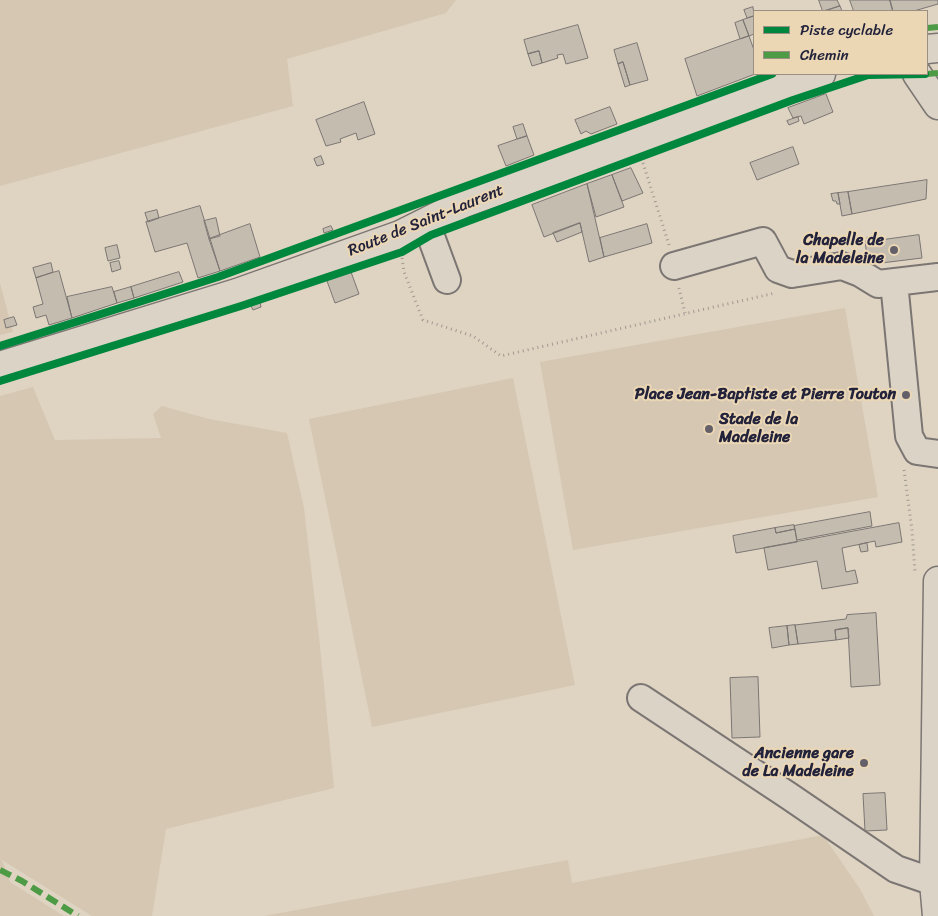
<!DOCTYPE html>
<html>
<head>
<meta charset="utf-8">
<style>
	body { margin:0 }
	#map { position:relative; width:938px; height:916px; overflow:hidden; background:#dfd4c2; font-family:Sriracha,sans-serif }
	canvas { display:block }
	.legend { position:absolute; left:753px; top:10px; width:175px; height:65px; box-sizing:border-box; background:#ecd7b5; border:1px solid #9b8f84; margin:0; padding:6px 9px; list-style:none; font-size:15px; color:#22223b }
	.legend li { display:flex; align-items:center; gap:10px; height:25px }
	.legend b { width:25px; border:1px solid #9b8f84 }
</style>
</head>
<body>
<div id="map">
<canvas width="938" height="916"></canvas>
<ul class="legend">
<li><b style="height:6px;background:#00873e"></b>Piste cyclable</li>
<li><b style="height:6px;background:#4d9b45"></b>Chemin</li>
</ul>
</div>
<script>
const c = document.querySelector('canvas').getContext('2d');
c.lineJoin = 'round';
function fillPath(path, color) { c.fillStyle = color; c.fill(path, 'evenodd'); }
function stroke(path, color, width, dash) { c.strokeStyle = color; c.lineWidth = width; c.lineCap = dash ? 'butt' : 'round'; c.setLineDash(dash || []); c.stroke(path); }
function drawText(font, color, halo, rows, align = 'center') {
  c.font = font + ' Sriracha,sans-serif'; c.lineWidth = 4; c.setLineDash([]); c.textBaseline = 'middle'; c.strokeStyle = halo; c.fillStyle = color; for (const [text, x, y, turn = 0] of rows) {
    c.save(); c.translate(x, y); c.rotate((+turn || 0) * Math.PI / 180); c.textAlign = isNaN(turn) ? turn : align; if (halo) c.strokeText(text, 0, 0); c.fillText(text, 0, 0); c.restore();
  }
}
fillPath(new Path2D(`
	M0 0H456L446 13 287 59 293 106 0 186Z
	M0 283 13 332 0 335Z
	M845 308 878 497 573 550 540 362Z
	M513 378 575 685 372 727 309 419Z
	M33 387 55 440 161 438 153 414 162 406 209 419 287 433 304 508 320 646 334 788 166 829 152 916H92L2 860 10 882 64 916H0V396Z
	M823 835 860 889 874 916H264L568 860 572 883Z`), '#d6c7b2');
const building = new Path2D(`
	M819 0H837L840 6 823 11Z
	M850 0H890L893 11H854Z
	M890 0H938V4L914 11H893Z
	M839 6H840L842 11H826Z
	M753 7 754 16 747 18 744 10Z
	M754 16V34L749 36 743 20Z
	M743 20 749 36 740 39 735 23Z
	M578 25 588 58 566 64 563 54 557 55 558 58 542 63 539 51 528 54 524 40Z
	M749 36 754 50 755 74 697 96 685 59Z
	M637 43 648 80 630 85 623 62 618 64 614 50Z
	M539 51 542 63 532 66 528 54Z
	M623 62 630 85 625 87 618 64Z
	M826 94 833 112 804 124 801 116 793 118 788 108Z
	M364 102 375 134 358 140 356 133 340 139 341 142 326 146 316 120Z
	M610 107 617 124 591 134 586 131 581 134 575 120Z
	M798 117 799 121 789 125 787 121Z
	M523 124 527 136 517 139 513 127Z
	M527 136 534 155 506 166 498 146Z
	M793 147 799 164 757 180 750 163Z
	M321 156 324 164 317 166 314 159Z
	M631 168 643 193 622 201 612 175Z
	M612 175 624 207 596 217 587 184Z
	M927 180 926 199 852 214 848 192Z
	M587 184 604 257 589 262 580 223 544 237 532 205Z
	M848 192 852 214 842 216 838 193Z
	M838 193 840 204H837L836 201H833L831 194Z
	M200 206 220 271 198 278 187 243 155 252 146 222Z
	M157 210 159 218 148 222 145 213Z
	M216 218 220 236 209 239 204 221Z
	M580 223 582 232 557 242 553 233Z
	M250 224 260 257 220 271 209 239Z
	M647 224 652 243 604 257 600 238Z
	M331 226 333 230 324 233 323 229Z
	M919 235 922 258 873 264V268L868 264 865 241H867V237H869L870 241Z
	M117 245 120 258 108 261 105 248Z
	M119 261 121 269 112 272 110 263Z
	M51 263 53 272 36 278 33 268Z
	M59 271 72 318 49 325 46 315 36 318 33 307 43 304 36 278Z
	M179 272 183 282 134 298 131 287Z
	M351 272 359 294 335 303 327 281Z
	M112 287 117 303 72 318 67 297Z
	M131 287 134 298 117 303 114 292Z
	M260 302 261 307 253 310 251 306Z
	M14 317 17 325 6 328 4 320Z
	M870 512 872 526 797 540 794 526Z
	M899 523 902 542 876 547 875 541 842 548 846 572 855 570 858 583 822 589 817 561 768 570 764 548Z
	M794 525 795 529 776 533 775 528Z
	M775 528 776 533 795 529 797 542 736 553 733 536Z
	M867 543 868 551 861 552 859 545Z
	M876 613 880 685 851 687 848 628 835 630 836 640 798 644 795 625 846 619 847 615Z
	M795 625 798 644 789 645 787 626Z
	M787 626 789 645 772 648 769 628Z
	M848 628 849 638 836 640 835 630Z
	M758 677 760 737 732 738 730 678Z
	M885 793 887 830 865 831 863 794Z`);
fillPath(building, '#c5bcb0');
stroke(building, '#7b7673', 1);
const minor = new Path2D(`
	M426 223 447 280
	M674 266 763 241 778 269 792 274 842 266 860 273 878 284 938 277
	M894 282 909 436 917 451 938 454
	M641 698 789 796 896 869 934 882`);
const major = new Path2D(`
	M927 49 938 48
	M917 74 938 105
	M0 366 237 293 400 235 464 203 821 74
	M937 916 934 882 938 581`);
stroke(minor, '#7b7673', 30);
stroke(major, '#7b7673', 31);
stroke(new Path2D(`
	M643 163 669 245
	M402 258 404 272 423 320 473 336 501 356 775 293
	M679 288 685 313
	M904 470 912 530 915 573`), '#9f9993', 3, [1, 4]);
stroke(minor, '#dbd3c6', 26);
stroke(major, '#dbd3c6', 28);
stroke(new Path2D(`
	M927 28 938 27
	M927 74 938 73
	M0 870 22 881 78 916`), '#4d9b45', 6, [12, 6]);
stroke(new Path2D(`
	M0 346 218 277 772 74
	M0 381 241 306 402 252 431 235 793 100 868 75 925 74`), '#00873e', 8);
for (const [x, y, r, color] of [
	[894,250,5,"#64606a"],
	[906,395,5,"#64606a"],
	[709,429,5,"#64606a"],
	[864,763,5,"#64606a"]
]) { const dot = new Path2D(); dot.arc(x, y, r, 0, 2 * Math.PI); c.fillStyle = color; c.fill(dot); stroke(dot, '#ecd7b5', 2); }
drawText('16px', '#22223b', '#ecd7b5', [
	["Route de Saint-Laurent",426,221,-22]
]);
drawText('bold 16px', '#22223b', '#ecd7b5', [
	["Chapelle de",884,241],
	["la Madeleine",884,259],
	["Place Jean-Baptiste et Pierre Touton",896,395],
	["Stade de la",719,420,"left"],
	["Madeleine",719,438,"left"],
	["Ancienne gare",854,754],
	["de La Madeleine",854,772]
], 'right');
</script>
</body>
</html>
